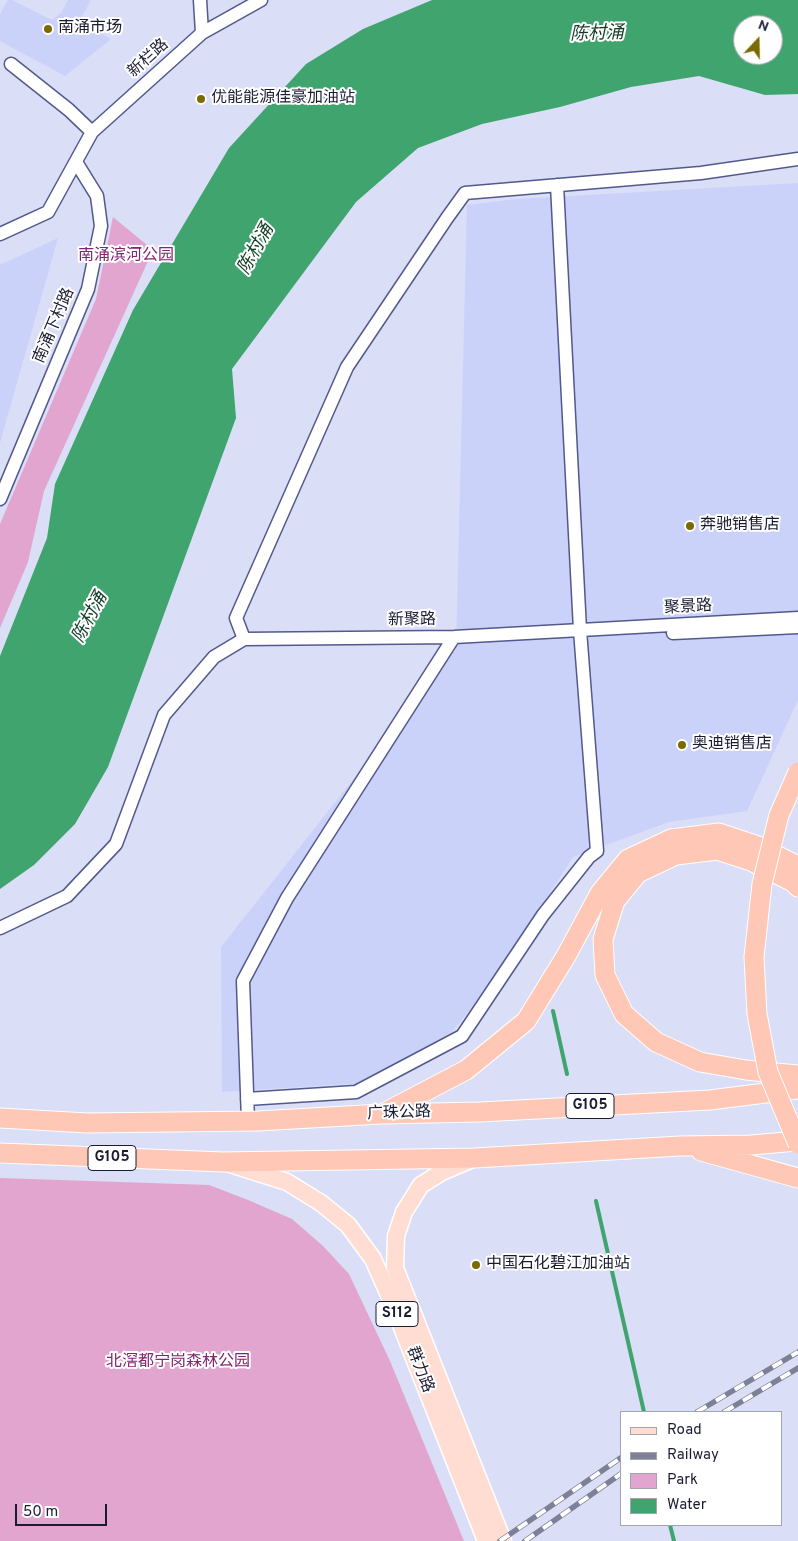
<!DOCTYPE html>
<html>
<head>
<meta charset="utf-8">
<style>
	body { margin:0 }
	#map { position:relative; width:798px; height:1541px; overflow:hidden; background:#dadef6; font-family:Overpass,sans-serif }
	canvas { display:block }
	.legend { position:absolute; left:620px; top:1411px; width:162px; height:115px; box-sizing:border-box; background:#fff; border:1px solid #a3a4ad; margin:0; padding:6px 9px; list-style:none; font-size:15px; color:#1a1c32 }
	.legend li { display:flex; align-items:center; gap:10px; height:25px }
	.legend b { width:25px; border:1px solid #a3a4ad }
	.north { position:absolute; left:733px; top:15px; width:50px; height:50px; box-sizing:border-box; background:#fff; border:1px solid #a3a4ad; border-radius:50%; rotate:21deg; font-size:14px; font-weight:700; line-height:20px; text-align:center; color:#1a1c32 }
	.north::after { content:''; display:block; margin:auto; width:18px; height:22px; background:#7c6900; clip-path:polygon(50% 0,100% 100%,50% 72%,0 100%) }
	.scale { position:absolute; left:15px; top:1504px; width:92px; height:22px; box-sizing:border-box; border:2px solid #1a1c32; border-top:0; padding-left:6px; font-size:15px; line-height:18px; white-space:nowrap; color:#1a1c32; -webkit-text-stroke:4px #fff; paint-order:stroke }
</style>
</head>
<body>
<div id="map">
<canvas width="798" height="1541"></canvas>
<ul class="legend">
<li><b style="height:6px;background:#ffddd3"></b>Road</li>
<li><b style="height:6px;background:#7d8097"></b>Railway</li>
<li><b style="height:14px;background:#e1a5d0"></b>Park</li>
<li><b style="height:14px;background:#40a46f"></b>Water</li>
</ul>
<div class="north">N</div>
<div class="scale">50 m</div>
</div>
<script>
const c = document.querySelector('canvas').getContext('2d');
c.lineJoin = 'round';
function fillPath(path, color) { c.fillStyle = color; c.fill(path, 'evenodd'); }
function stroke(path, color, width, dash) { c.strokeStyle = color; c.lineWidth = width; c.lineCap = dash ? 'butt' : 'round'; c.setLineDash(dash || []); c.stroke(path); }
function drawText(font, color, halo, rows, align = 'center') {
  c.font = font + ' Overpass,"Noto Sans SC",sans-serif'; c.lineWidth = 4; c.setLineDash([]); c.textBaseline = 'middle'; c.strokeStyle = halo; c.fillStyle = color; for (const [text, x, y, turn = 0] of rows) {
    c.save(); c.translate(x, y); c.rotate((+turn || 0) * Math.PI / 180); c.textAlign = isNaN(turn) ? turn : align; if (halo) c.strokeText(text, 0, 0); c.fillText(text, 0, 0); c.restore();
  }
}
fillPath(new Path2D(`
	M8 0H12L52 20 61 13 68 0H91L80 20 111 39 65 76 0 41V14Z
	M798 183V700L747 811 669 822 573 857 497 976 452 1032 362 1083 222 1092 221 947 456 649 467 205 517 199Z
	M58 238 0 443V265Z`), '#cbd2fa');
fillPath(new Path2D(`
	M113 217 153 250 44 491 28 562 0 628V524L96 299Z
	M0 1178 209 1185 248 1200 292 1219 323 1246 349 1274 390 1361 464 1541H0Z`), '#e1a5d0');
fillPath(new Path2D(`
	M432 0H798V94L765 95 699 76 631 87 560 107 482 124 418 148 356 202 232 369 236 418 108 767 75 824 34 865 0 889V656L47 538 55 484 133 310 229 148 306 64 363 29ZM743 25H773V55H743Z`), '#40a46f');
stroke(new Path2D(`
	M553 1011 567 1074
	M596 1201 644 1412
	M670 1525 674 1541`), '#40a46f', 4);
const minor = new Path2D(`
	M200 0 202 33
	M11 64 69 110 92 132
	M0 234 48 212 92 132 202 33 261 0
	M0 499 88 289 101 226 97 196 76 162
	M673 633 798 627
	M244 639 454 637 798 618
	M0 928 67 896 116 844 164 715 214 657 244 639 236 618 347 367 447 218 465 193 701 173 798 159
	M247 1099 356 1092 462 1036 543 915 589 857 597 851 580 630 557 185
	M248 1121 243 981 287 898 454 637`);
const major = new Path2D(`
	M470 1160 442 1172 421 1185 404 1212 396 1236 395 1268 503 1541
	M230 1164 287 1182 321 1203 348 1225 373 1259 392 1302 486 1541`);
const highway = new Path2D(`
	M798 887 793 882 751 861 717 850 676 855 638 873 615 901 603 939 605 975 624 1014 656 1042 700 1062 746 1070 798 1075
	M384 1113 466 1070 526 1021 566 956 600 893 628 859 671 839 719 833 758 846 798 866
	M0 1118 87 1123 258 1121 381 1114 480 1112 710 1100 798 1089
	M701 1151 798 1178
	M0 1153 223 1162 475 1158 680 1146 751 1145 798 1141`);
stroke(minor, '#52598c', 15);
stroke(major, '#fff', 19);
stroke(highway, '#fff', 21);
stroke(minor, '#fff', 12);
stroke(major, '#ffddd3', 16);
stroke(highway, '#ffc7b6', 19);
const rail = new Path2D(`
	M697 1412 798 1352
	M724 1412 798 1368
	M500 1541 622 1457
	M525 1541 622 1473`);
stroke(rail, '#7d8097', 5.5);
stroke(rail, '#fff', 4, [11]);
const highwayBridge = new Path2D(`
	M798 772 779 815 762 884 754 957 757 1014 768 1072 798 1144`);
stroke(highwayBridge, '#fff', 21, []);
stroke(highwayBridge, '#ffc7b6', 19);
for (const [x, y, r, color] of [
	[48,29,5,"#7c6900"],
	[201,99,5,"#7c6900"],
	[690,526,5,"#7c6900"],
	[682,745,5,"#7c6900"],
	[476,1265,5,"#7c6900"]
]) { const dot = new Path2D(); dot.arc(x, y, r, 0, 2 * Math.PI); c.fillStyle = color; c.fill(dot); stroke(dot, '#fff', 2); }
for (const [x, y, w] of [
	[590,1106,48],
	[112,1158,48],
	[397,1314,42]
]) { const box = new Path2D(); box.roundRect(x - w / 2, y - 12.5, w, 25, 4); c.fillStyle = '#fff'; c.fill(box); stroke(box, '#1a1c32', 1); }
drawText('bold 15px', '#1a1c32', null, [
	["G105",590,1106],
	["G105",112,1158],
	["S112",397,1314]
]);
drawText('16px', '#1a1c32', '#fff', [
	["南涌市场",58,29],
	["优能能源佳豪加油站",211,99],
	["奔驰销售店",700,526],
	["奥迪销售店",692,745],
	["中国石化碧江加油站",486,1265]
], 'left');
drawText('16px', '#1a1c32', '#fff', [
	["新栏路",149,59,-42],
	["南涌下村路",55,326,-67],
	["聚景路",688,608,-3],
	["新聚路",412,621,-1],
	["广珠公路",399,1114,-2],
	["群力路",419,1370,69]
]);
drawText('16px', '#832670', '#fff', [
	["南涌滨河公园",126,257],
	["北滘都宁岗森林公园",178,1363]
]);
drawText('italic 18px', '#143d27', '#fff', [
	["陈村涌",597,35,-2],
	["陈村涌",257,250,-61],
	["陈村涌",91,618,-62]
]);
</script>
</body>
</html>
